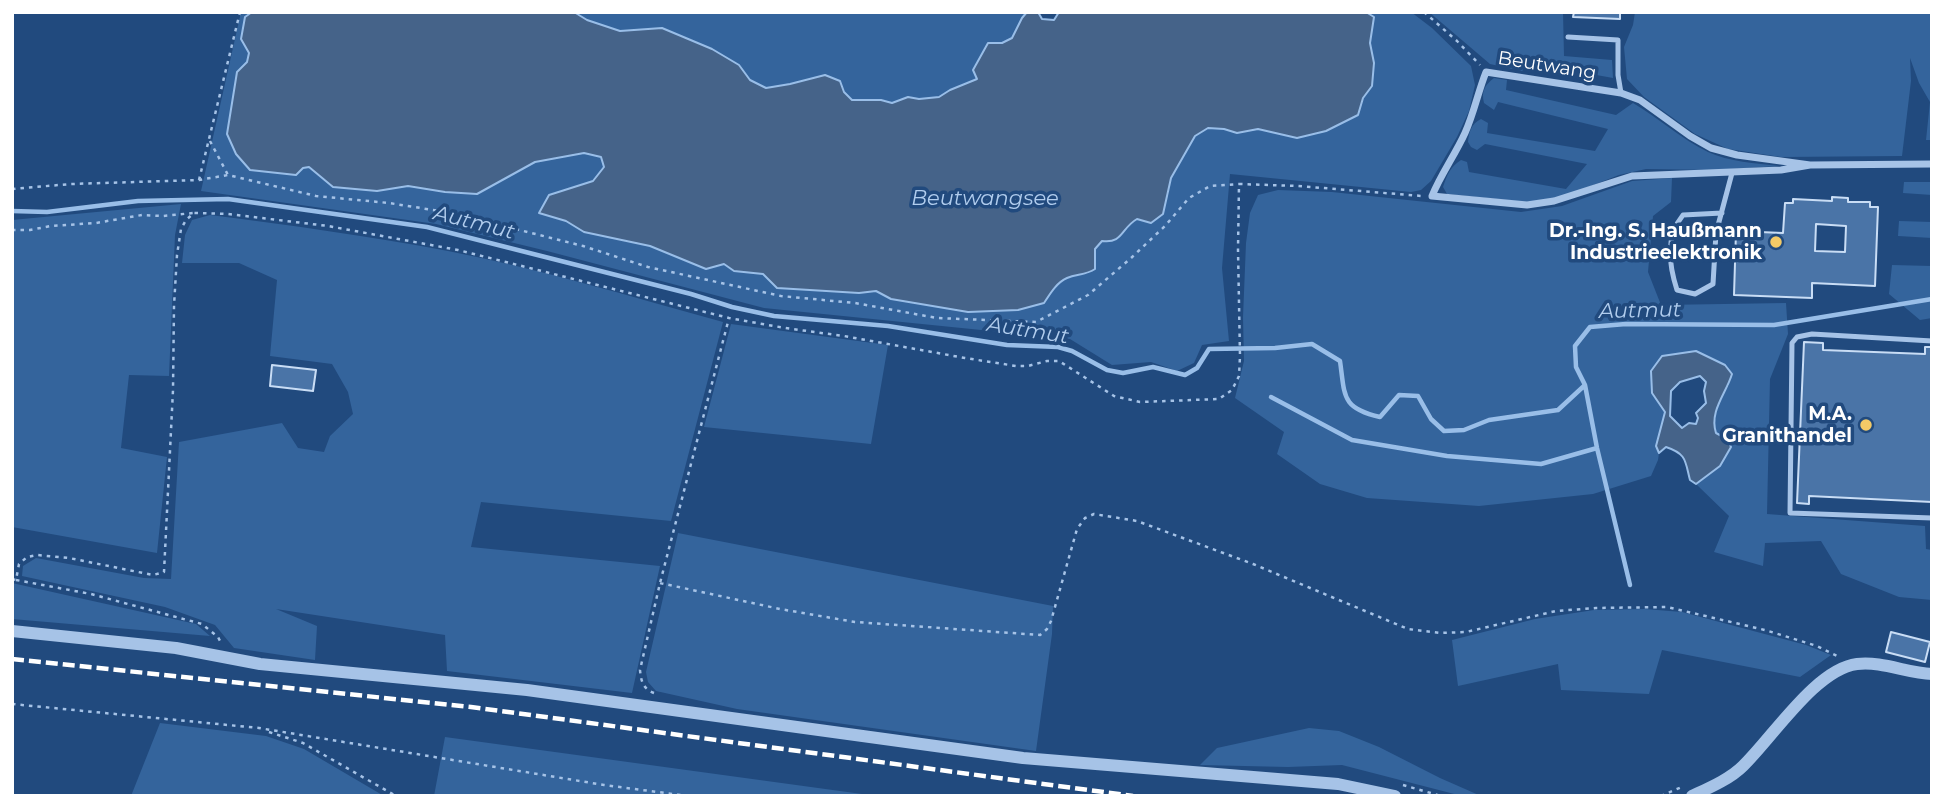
<!DOCTYPE html>
<html>
<head>
<meta charset="utf-8">
<style>
	body { margin:0 }
	#map { position:relative; width:1944px; height:808px; overflow:hidden; background:#214a7e; font-family:Montserrat,sans-serif }
	canvas { display:block }
	.frame { position:absolute; inset:0; border:14px solid #fff; pointer-events:none }
</style>
</head>
<body>
<div id="map">
<canvas width="1944" height="808"></canvas>
<div class="frame"></div>
</div>
<script>
const c = document.querySelector('canvas').getContext('2d');
c.lineJoin = 'round';
function fillPath(path, color) { c.fillStyle = color; c.fill(path, 'evenodd'); }
function stroke(path, color, width, dash) { c.strokeStyle = color; c.lineWidth = width; c.lineCap = dash ? 'butt' : 'round'; c.setLineDash(dash || []); c.stroke(path); }
function drawText(font, color, halo, rows, align = 'center') {
  c.font = font + ' Montserrat,sans-serif'; c.lineWidth = 7; c.setLineDash([]); c.textBaseline = 'middle'; c.strokeStyle = halo; c.fillStyle = color; for (const [text, x, y, turn = 0] of rows) {
    c.save(); c.translate(x, y); c.rotate((+turn || 0) * Math.PI / 180); c.textAlign = isNaN(turn) ? turn : align; if (halo) c.strokeText(text, 0, 0); c.fillText(text, 0, 0); c.restore();
  }
}
fillPath(new Path2D(`
	M241 12H252L245 17 241 39 249 53 247 62 274 172 296 175 303 168 309 166 333 187 377 191 408 186 445 192 477 194 535 162 584 153 601 157 604 167 593 181 549 195 539 213 566 221 584 232 650 246 706 269 724 264 734 271 763 274 794 289 825 290 859 293 876 291 891 299 1055 287 1067 278 1089 273 1094 269 1095 248 1102 241 1138 219 1168 196 1171 178 1195 136 1208 128 1224 129 1237 133 1258 129 1297 138 1358 115 1363 98 1372 86 1374 63 1370 43 1374 17 1366 12H1411L1432 28 1471 66 1475 85 1469 111 1457 137 1431 181 1421 190 1411 192 1230 174 1222 268 1229 341 1202 345 1194 363 1177 371 1151 362 1112 365 1070 339 764 308 547 251 436 224 201 191Z
	M574 12H1027L1022 18 1012 38 1002 43 977 79 950 90 939 97 919 99 908 97 892 103 881 100H852L844 92 790 84 766 88 750 80 739 65 712 49 662 28 620 31 587 20Z
	M1429 12H1563L1564 56 1612 60 1613 78 1530 63 1522 71 1490 64Z
	M1635 12H1932V140H1926L1930 102 1919 83 1910 58 1911 81 1902 156 1781 157 1728 149 1695 134 1644 97 1627 79 1624 47 1633 25Z
	M1494 78 1507 80 1506 90 1616 115 1633 103C1659 118 1681 139 1708 152 1729 162 1756 163 1779 166L1715 170 1646 169 1619 175 1573 193 1545 201 1525 202 1447 194 1443 187C1447 175 1450 167 1461 160L1467 162 1469 172 1566 189 1587 164 1485 144 1477 150 1471 147 1468 142C1469 132 1471 124 1481 119L1488 123 1487 133 1595 151 1608 129 1498 102 1494 110 1484 103C1481 91 1485 85 1494 78Z
	M1672 178 1671 202 1653 216 1648 272 1661 305 1786 303 1788 334 1770 379 1767 514 1925 526 1926 549 1932 550V600L1899 597 1841 574 1821 541 1765 543 1763 566 1714 552 1729 516 1696 484 1720 466 1727 439 1716 433C1710 414 1720 400 1729 385L1696 351 1652 393 1666 412 1656 446 1659 453 1658 460 1651 476 1593 494 1479 506 1367 498 1320 484 1277 454 1284 432 1235 398 1244 361 1243 317 1246 243 1250 213 1258 195 1278 190 1332 192 1521 212 1562 206 1632 181Z
	M1904 182H1932V195L1903 193Z
	M181 204 175 235 169 376 129 375 121 448 167 457 157 553 12 527V220Z
	M210 215C289 225 369 236 448 251 541 269 632 297 723 322L671 521 481 502 471 547 660 566 632 693 447 671 445 635 276 609 317 626 315 660 234 648 215 625 165 607 22 576 23 566 36 558 144 578 171 579 179 442 282 423 298 448 324 452 330 436 353 414 348 392 332 364 270 356 277 280 239 263H182L185 235 192 220Z
	M1899 221 1932 222V238L1898 236Z
	M1892 265 1932 266V318L1920 320 1889 294Z
	M731 324 888 345 871 444 704 427Z
	M678 533 1053 606 1052 634 1036 751 737 709 656 691 648 682 646 672Z
	M12 583 196 624 210 636 12 619Z
	M1645 609 1682 612 1806 645 1831 655 1800 677 1662 650 1649 694 1561 690 1558 664 1458 686 1452 640 1535 619 1594 610Z
	M160 723 266 736 304 749 384 796H131Z
	M1309 728 1339 731 1379 747 1440 778 1481 796H1462L1342 765 1288 767 1200 765 1217 748Z
	M445 737 862 794V796H434Z`), '#34649c');
const water = new Path2D(`
	M252 12H574L587 20 620 31 662 28 712 49 739 65 750 80 766 88 790 84 825 75 840 81 844 92 852 100H881L892 103 908 97 919 99 939 97 950 90 977 79 973 70 988 43H1002L1012 38 1022 18 1027 12H1038L1042 19 1054 20 1059 12H1366L1374 17 1370 43 1374 63 1372 86 1363 98 1358 115 1326 131 1297 138 1258 129 1237 133 1224 129 1208 128 1195 136 1171 178 1163 214 1151 223 1137 219C1121 228 1123 244 1102 241L1095 249V269C1086 275 1077 274 1067 278 1056 283 1050 294 1044 303L1018 310 968 312 891 299 876 291 859 293 777 288 763 274 734 271 724 264 706 269 650 246 584 232 566 221 539 213 549 195 593 181 604 167 601 157 584 153 535 162 477 194 445 192 408 186 377 191 333 187 309 167 303 168 296 175 250 170 236 154 227 134 237 72 247 62 249 53 241 39 245 17Z
	M1696 351 1725 365 1732 374C1726 394 1709 411 1716 433L1727 439 1731 447 1720 466 1696 484 1690 480C1685 461 1687 454 1666 447L1659 453 1656 446 1665 412 1652 393 1651 371 1662 356ZM1700 376 1706 382 1704 391 1706 403 1696 413 1698 418 1696 424 1689 423 1682 428 1670 416 1671 391 1680 382Z`);
fillPath(water, '#456389');
stroke(water, '#99bee8', 2);
stroke(new Path2D(`
	M12 211 47 212 138 201 228 199 427 227 691 294 732 307 774 316 888 326 1007 345 1058 347 1072 351 1107 370 1123 373 1153 367 1185 375 1197 368 1209 349 1275 348 1312 344 1340 361C1345 396 1341 408 1380 417L1399 395 1418 396 1431 419 1444 431 1464 430 1489 420 1558 410 1585 385 1576 367 1575 346 1590 327 1626 324 1774 325 1932 299
	M1585 385 1597 448 1630 585
	M1271 397 1352 440 1447 456 1541 464 1597 448`), '#99bee8', 4.5);
const building = new Path2D(`
	M1574 12H1620V19L1573 17Z
	M1832 197 1848 198V202H1870V207H1878L1875 286 1812 283V298L1734 295 1736 231 1783 233 1785 203H1793V199L1832 201ZM1816 224 1846 226 1845 252 1815 251Z
	M1804 342 1823 343V350L1925 354V347H1932V502L1809 496V504L1797 503Z
	M272 365 316 370 313 391 270 386Z
	M1891 632 1930 642 1925 662 1886 652Z`);
fillPath(building, '#4a74a7');
stroke(building, '#c9ddf5', 2);
stroke(new Path2D(`
	M1424 12 1457 41 1480 65
	M210 141 228 175
	M199 180 240 12
	M12 189 71 184 199 180 228 175 316 196 389 203 452 213 583 246 648 267 781 296 855 303 937 318 1036 322 1088 295 1130 259 1165 226 1189 198 1210 186 1239 184
	M12 230H30L51 226 96 223 142 215 163 216 193 213
	M12 579 16 580 19 564 27 557 37 555 69 558 153 575 164 572 173 390 174 306 177 255 181 229 186 220 194 213 228 214 328 226 458 250 729 318 785 328 844 336 965 358 1016 366H1028L1047 361H1059L1114 396 1140 402 1219 399 1232 390 1239 376 1240 356 1238 250 1239 184 1298 186 1422 196
	M16 580 91 594 202 624 218 637 222 645
	M660 583 780 609 855 622 1040 635 1047 629 1051 621 1077 529 1085 518 1094 514 1137 521 1253 564 1408 629 1440 633 1466 632 1556 611 1596 608 1667 607 1765 630 1817 646 1837 656
	M654 693C643 689 641 681 640 670L660 583 729 318
	M12 704 259 728 604 785 688 796
	M269 732 303 743 396 796
	M1403 785 1441 796
	M1661 796 1684 786`), '#a6c3e7', 2.5, [3.5, 5]);
stroke(new Path2D(`
	M1568 37 1618 40V75L1621 93
	M1722 213 1683 215C1665 237 1669 265 1677 290L1695 294 1713 284 1716 233 1732 173
	M1932 341 1812 334 1797 337 1792 343 1790 513 1932 518`), '#a6c3e7', 5);
stroke(new Path2D(`
	M1810 165 1781 170 1632 176 1554 201 1527 205 1432 196C1441 174 1455 155 1465 133 1474 113 1478 92 1486 72L1621 93 1640 100 1690 136 1711 148 1737 155 1810 165 1932 164`), '#a6c3e7', 7);
stroke(new Path2D(`
	M12 631 176 648 260 664 527 690 1023 758 1338 784 1395 796
	M1692 796C1709 788 1730 779 1743 766 1773 737 1816 669 1857 664 1882 661 1907 673 1932 674`), '#a6c3e7', 12);
stroke(new Path2D(`
	M12 659 471 707 1133 796`), '#fff', 4.5, [12, 5]);
for (const [x, y, r, color] of [
	[1776,242,7,"#f3ca67"],
	[1866,425,7,"#f3ca67"]
]) { const dot = new Path2D(); dot.arc(x, y, r, 0, 2 * Math.PI); c.fillStyle = color; c.fill(dot); stroke(dot, '#214a7e', 2.5); }
drawText('19px', '#fff', '#214a7e', [
	["Beutwang",1547,66,9]
]);
drawText('bold 19px', '#fff', '#214a7e', [
	["Dr.-Ing. S. Haußmann",1762,231],
	["Industrieelektronik",1762,253],
	["M.A.",1852,414],
	["Granithandel",1852,436]
], 'right');
drawText('italic 21px', '#b1cdee', '#214a7e', [
	["Beutwangsee",985,199],
	["Autmut",474,223,14],
	["Autmut",1640,311,-1],
	["Autmut",1028,331,9]
]);
</script>
</body>
</html>
